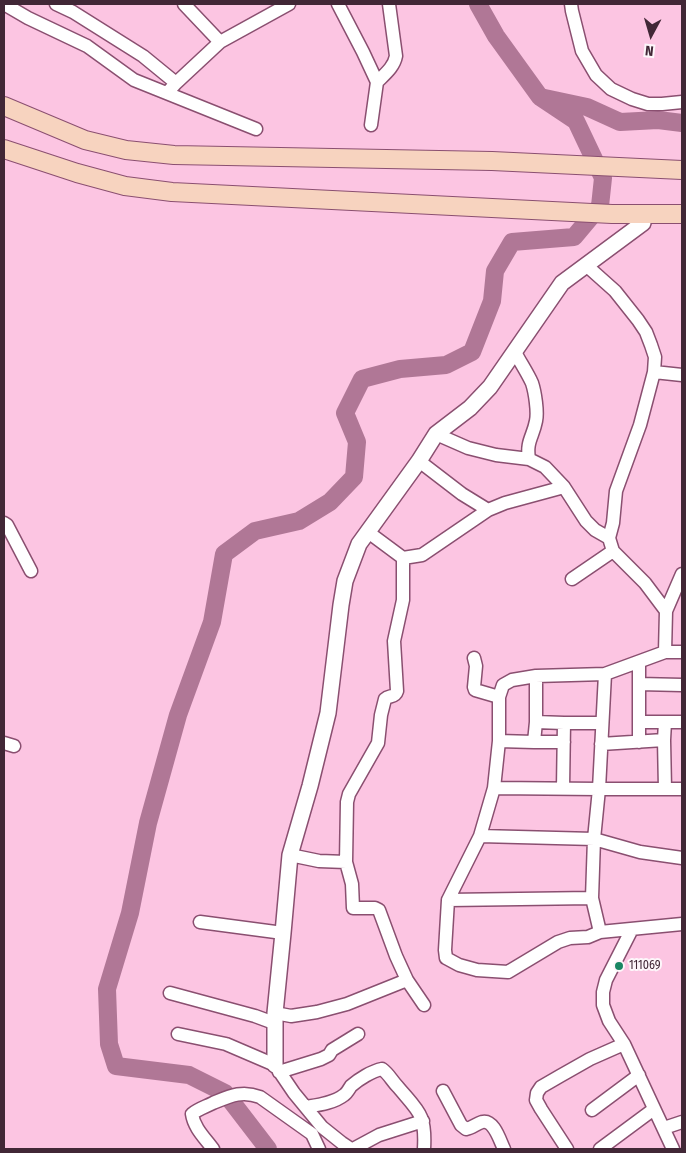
<!DOCTYPE html>
<html>
<head>
<meta charset="utf-8">
<style>
	body { margin:0 }
	#map { position:relative; width:686px; height:1153px; overflow:hidden; background:#fcc5e2; font-family:"Fira Sans Condensed",sans-serif }
	canvas { display:block }
	.frame { position:absolute; inset:0; border:5px solid #412736; pointer-events:none }
	.north { position:absolute; left:626px; top:10px; width:50px; height:50px; -webkit-text-stroke:4px #fdf6fa; paint-order:stroke; rotate:186deg; font-size:14px; font-weight:700; line-height:20px; text-align:center; color:#412736 }
	.north::after { content:''; display:block; margin:auto; width:18px; height:22px; background:#412736; clip-path:polygon(50% 0,100% 100%,50% 72%,0 100%) }
</style>
</head>
<body>
<div id="map">
<canvas width="686" height="1153"></canvas>
<div class="frame"></div>
<div class="north">N</div>
</div>
<script>
const c = document.querySelector('canvas').getContext('2d');
c.lineJoin = 'round';
function stroke(path, color, width, dash) { c.strokeStyle = color; c.lineWidth = width; c.lineCap = dash ? 'butt' : 'round'; c.setLineDash(dash || []); c.stroke(path); }
function drawText(font, color, halo, rows, align = 'center') {
  c.font = font + ' "Fira Sans Condensed",sans-serif'; c.lineWidth = 4; c.setLineDash([]); c.textBaseline = 'middle'; c.strokeStyle = halo; c.fillStyle = color; for (const [text, x, y, turn = 0] of rows) {
    c.save(); c.translate(x, y); c.rotate((+turn || 0) * Math.PI / 180); c.textAlign = isNaN(turn) ? turn : align; if (halo) c.strokeText(text, 0, 0); c.fillText(text, 0, 0); c.restore();
  }
}
stroke(new Path2D(`
	M478 4 496 36 540 97 587 107 620 122 658 120 682 123
	M268 1149 225 1093 189 1075 116 1066 109 1044 107 989 130 913 148 823 178 715 212 622 224 554 255 531 299 521 330 502 354 477 357 442 345 413 362 379 400 369 446 365 472 352 492 301 495 271 512 242 574 237 600 206 603 178 576 121 540 97`), '#b07796', 18);
const minor = new Path2D(`
	M4 4 28 18 87 46 134 80 256 129
	M56 4 73 12 143 56 176 83
	M184 4 220 42
	M338 4 363 52 377 82 371 125
	M571 4 572 11 582 51 596 75 611 89 632 99 648 104H662L682 102
	M377 82C385 74 394 67 396 56L389 4
	M167 93 176 83 220 42 289 4
	M587 266 615 291 638 320 646 332 651 345 655 357 654 372 640 425 616 491 613 523 609 538
	M515 352C520 362 527 372 532 383 535 392 538 412 536 421 533 437 526 441 529 459
	M654 372 682 375
	M436 434 468 448 496 455 529 459 545 467 564 487 586 521 595 530 609 538 613 551 645 583 666 611
	M488 510 505 503 564 487
	M4 523 7 525 31 571
	M368 532 403 558 422 555 488 510 462 494 419 461
	M682 574 666 611 665 652H682
	M572 579 613 551
	M474 658 476 666 474 687 475 690 499 697
	M639 662V742
	M605 674 665 652
	M536 676V722L564 723
	M639 684 682 685
	M639 722H665
	M664 740 665 789
	M499 741 534 742 536 722
	M534 742H564
	M4 743 14 746
	M601 744 664 740 665 722H682
	M563 788 564 723H602
	M480 836 494 788 599 789 605 674 536 676 512 680 503 685 499 697V741L494 788
	M290 855 319 861 346 862 347 802 349 794 378 743 381 715 385 699C389 695 395 698 397 691L394 641 403 600V558
	M346 862 352 884 353 908H375L379 910 396 956 407 980 424 1005
	M592 898 448 900 445 950 446 958 459 965 477 970 508 972 558 942 570 938 588 937 600 932 682 924
	M448 900 480 836 594 839 640 852 682 858
	M200 922 283 933
	M632 929 606 980 603 992V1005L609 1021 624 1044 673 1149
	M600 932 592 898 594 839 599 789H682
	M170 993 255 1016 274 1023
	M275 1013 291 1016 317 1012 347 1004 407 980
	M178 1034 226 1044 275 1065 294 1093 322 1127 342 1143 351 1149
	M279 1072 321 1059 329 1055 332 1050 358 1034
	M443 1091 461 1125 466 1129C472 1128 476 1124 482 1122 494 1119 500 1141 504 1149
	M306 1107C318 1105 334 1103 344 1095 347 1093 349 1089 351 1086 359 1079 372 1071 382 1069 389 1074 392 1081 398 1087 419 1112 426 1114 424 1149
	M592 1110 639 1075
	M664 1128 682 1122
	M213 1149C205 1138 194 1128 192 1114 198 1109 205 1107 213 1103 230 1096 242 1090 260 1097L312 1134 319 1149
	M353 1149 379 1135 423 1121
	M567 1149 541 1109 536 1100 537 1093 541 1087 560 1076 590 1059 624 1044
	M600 1149 654 1109`);
const tertiary = new Path2D(`
	M275 1065V1013L283 933 290 855 310 786 328 713 341 605 345 581 359 544 419 461 436 434 470 408 490 387 562 283 643 223`);
const secondary = new Path2D(`
	M4 106 85 140 126 150 174 155 492 161 682 170
	M4 149 77 173 125 186 172 192 612 214H682`);
stroke(minor, '#8a4f70', 15);
stroke(tertiary, '#8a4f70', 18);
stroke(secondary, '#8a4f70', 20);
stroke(minor, '#fff', 12);
stroke(tertiary, '#fff', 15);
stroke(secondary, '#f7d3bf', 18);
for (const [x, y, r, color] of [
	[619,966,5,"#198663"]
]) { const dot = new Path2D(); dot.arc(x, y, r, 0, 2 * Math.PI); c.fillStyle = color; c.fill(dot); stroke(dot, '#fdf6fa', 2); }
drawText('12px', '#412736', '#fdf6fa', [
	["111069",629,966]
], 'left');
</script>
</body>
</html>
